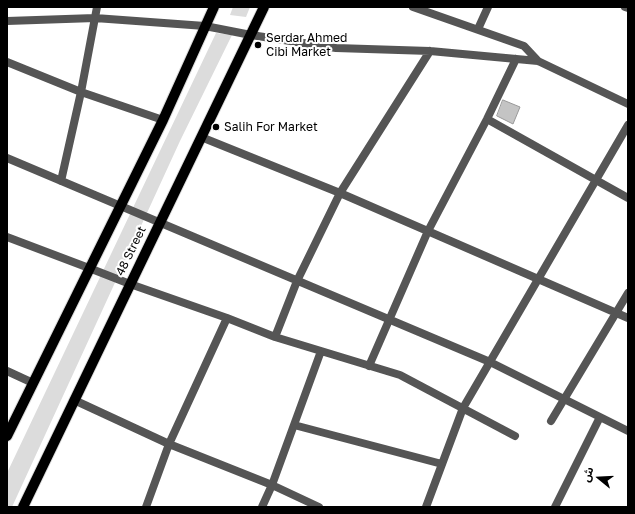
<!DOCTYPE html>
<html>
<head>
<meta charset="utf-8">
<style>
	body { margin:0 }
	#map { position:relative; width:635px; height:514px; overflow:hidden; background:#fff; font-family:"Golos Text","Noto Sans Arabic",sans-serif }
	canvas { display:block }
	.frame { position:absolute; inset:0; border:8px solid #000; pointer-events:none }
	.north { position:absolute; left:579px; top:458px; width:40px; height:40px; -webkit-text-stroke:3px #fff; paint-order:stroke; rotate:288deg; font-size:11px; font-weight:700; line-height:16px; text-align:center; color:#000 }
	.north::after { content:''; display:block; margin:auto; width:14px; height:18px; background:#000; clip-path:polygon(50% 0,100% 100%,50% 72%,0 100%) }
</style>
</head>
<body>
<div id="map">
<canvas width="635" height="514"></canvas>
<div class="frame"></div>
<div class="north">ش</div>
</div>
<script>
const c = document.querySelector('canvas').getContext('2d');
c.lineJoin = 'round';
function fillPath(path, color) { c.fillStyle = color; c.fill(path, 'evenodd'); }
function stroke(path, color, width, dash) { c.strokeStyle = color; c.lineWidth = width; c.lineCap = dash ? 'butt' : 'round'; c.setLineDash(dash || []); c.stroke(path); }
function drawText(font, color, halo, rows, align = 'center') {
  c.font = font + ' "Golos Text",sans-serif'; c.lineWidth = 4; c.setLineDash([]); c.textBaseline = 'middle'; c.strokeStyle = halo; c.fillStyle = color; for (const [text, x, y, turn = 0] of rows) {
    c.save(); c.translate(x, y); c.rotate((+turn || 0) * Math.PI / 180); c.textAlign = isNaN(turn) ? turn : align; if (halo) c.strokeText(text, 0, 0); c.fillText(text, 0, 0); c.restore();
  }
}
fillPath(new Path2D(`
	M233 7H250L246 17 230 15Z
	M216 33 232 35 180 141 12 507H7V473Z`), '#dcdcdc');
const building = new Path2D(`
	M503 100 520 107 513 124 497 116Z`);
fillPath(building, '#c4c4c4');
stroke(building, '#999', 1);
const primary = new Path2D(`
	M7 436 163 120 214 7
	M23 507 264 7`);
stroke(primary, '#dbdbdb', 12);
stroke(new Path2D(`
	M413 7 524 46 538 61
	M625 7 628 8
	M7 21 95 18 205 26 251 35 336 48 430 51 538 61 628 104
	M478 29 488 7
	M7 62 81 92 163 120
	M487 119 628 198
	M201 137 340 193 628 318
	M7 158 490 362 628 431
	M61 181 81 92 97 7
	M7 237 89 268 130 284 227 318 275 337 400 375 515 436
	M275 337 297 281 340 193 430 51
	M369 366 428 231 487 119 516 59
	M7 371 33 383
	M74 400 169 444 272 485 319 507
	M551 421 628 293
	M294 425 442 464
	M146 507 169 444 227 318
	M262 507 272 485 321 351
	M426 507 463 408 628 125
	M555 507 600 417`), '#555', 8);
stroke(primary, '#000', 10);
for (const [x, y, r, color] of [
	[258,45,4,"#000"],
	[216,127,4,"#000"]
]) { const dot = new Path2D(); dot.arc(x, y, r, 0, 2 * Math.PI); c.fillStyle = color; c.fill(dot); stroke(dot, '#fff', 1.5); }
drawText('12px', '#000', '#fff', [
	["Serdar Ahmed",266,38],
	["Cibi Market",266,52],
	["Salih For Market",224,127]
], 'left');
drawText('12px', '#000', '#fff', [
	["48 Street",131,251,-64]
]);
</script>
</body>
</html>
